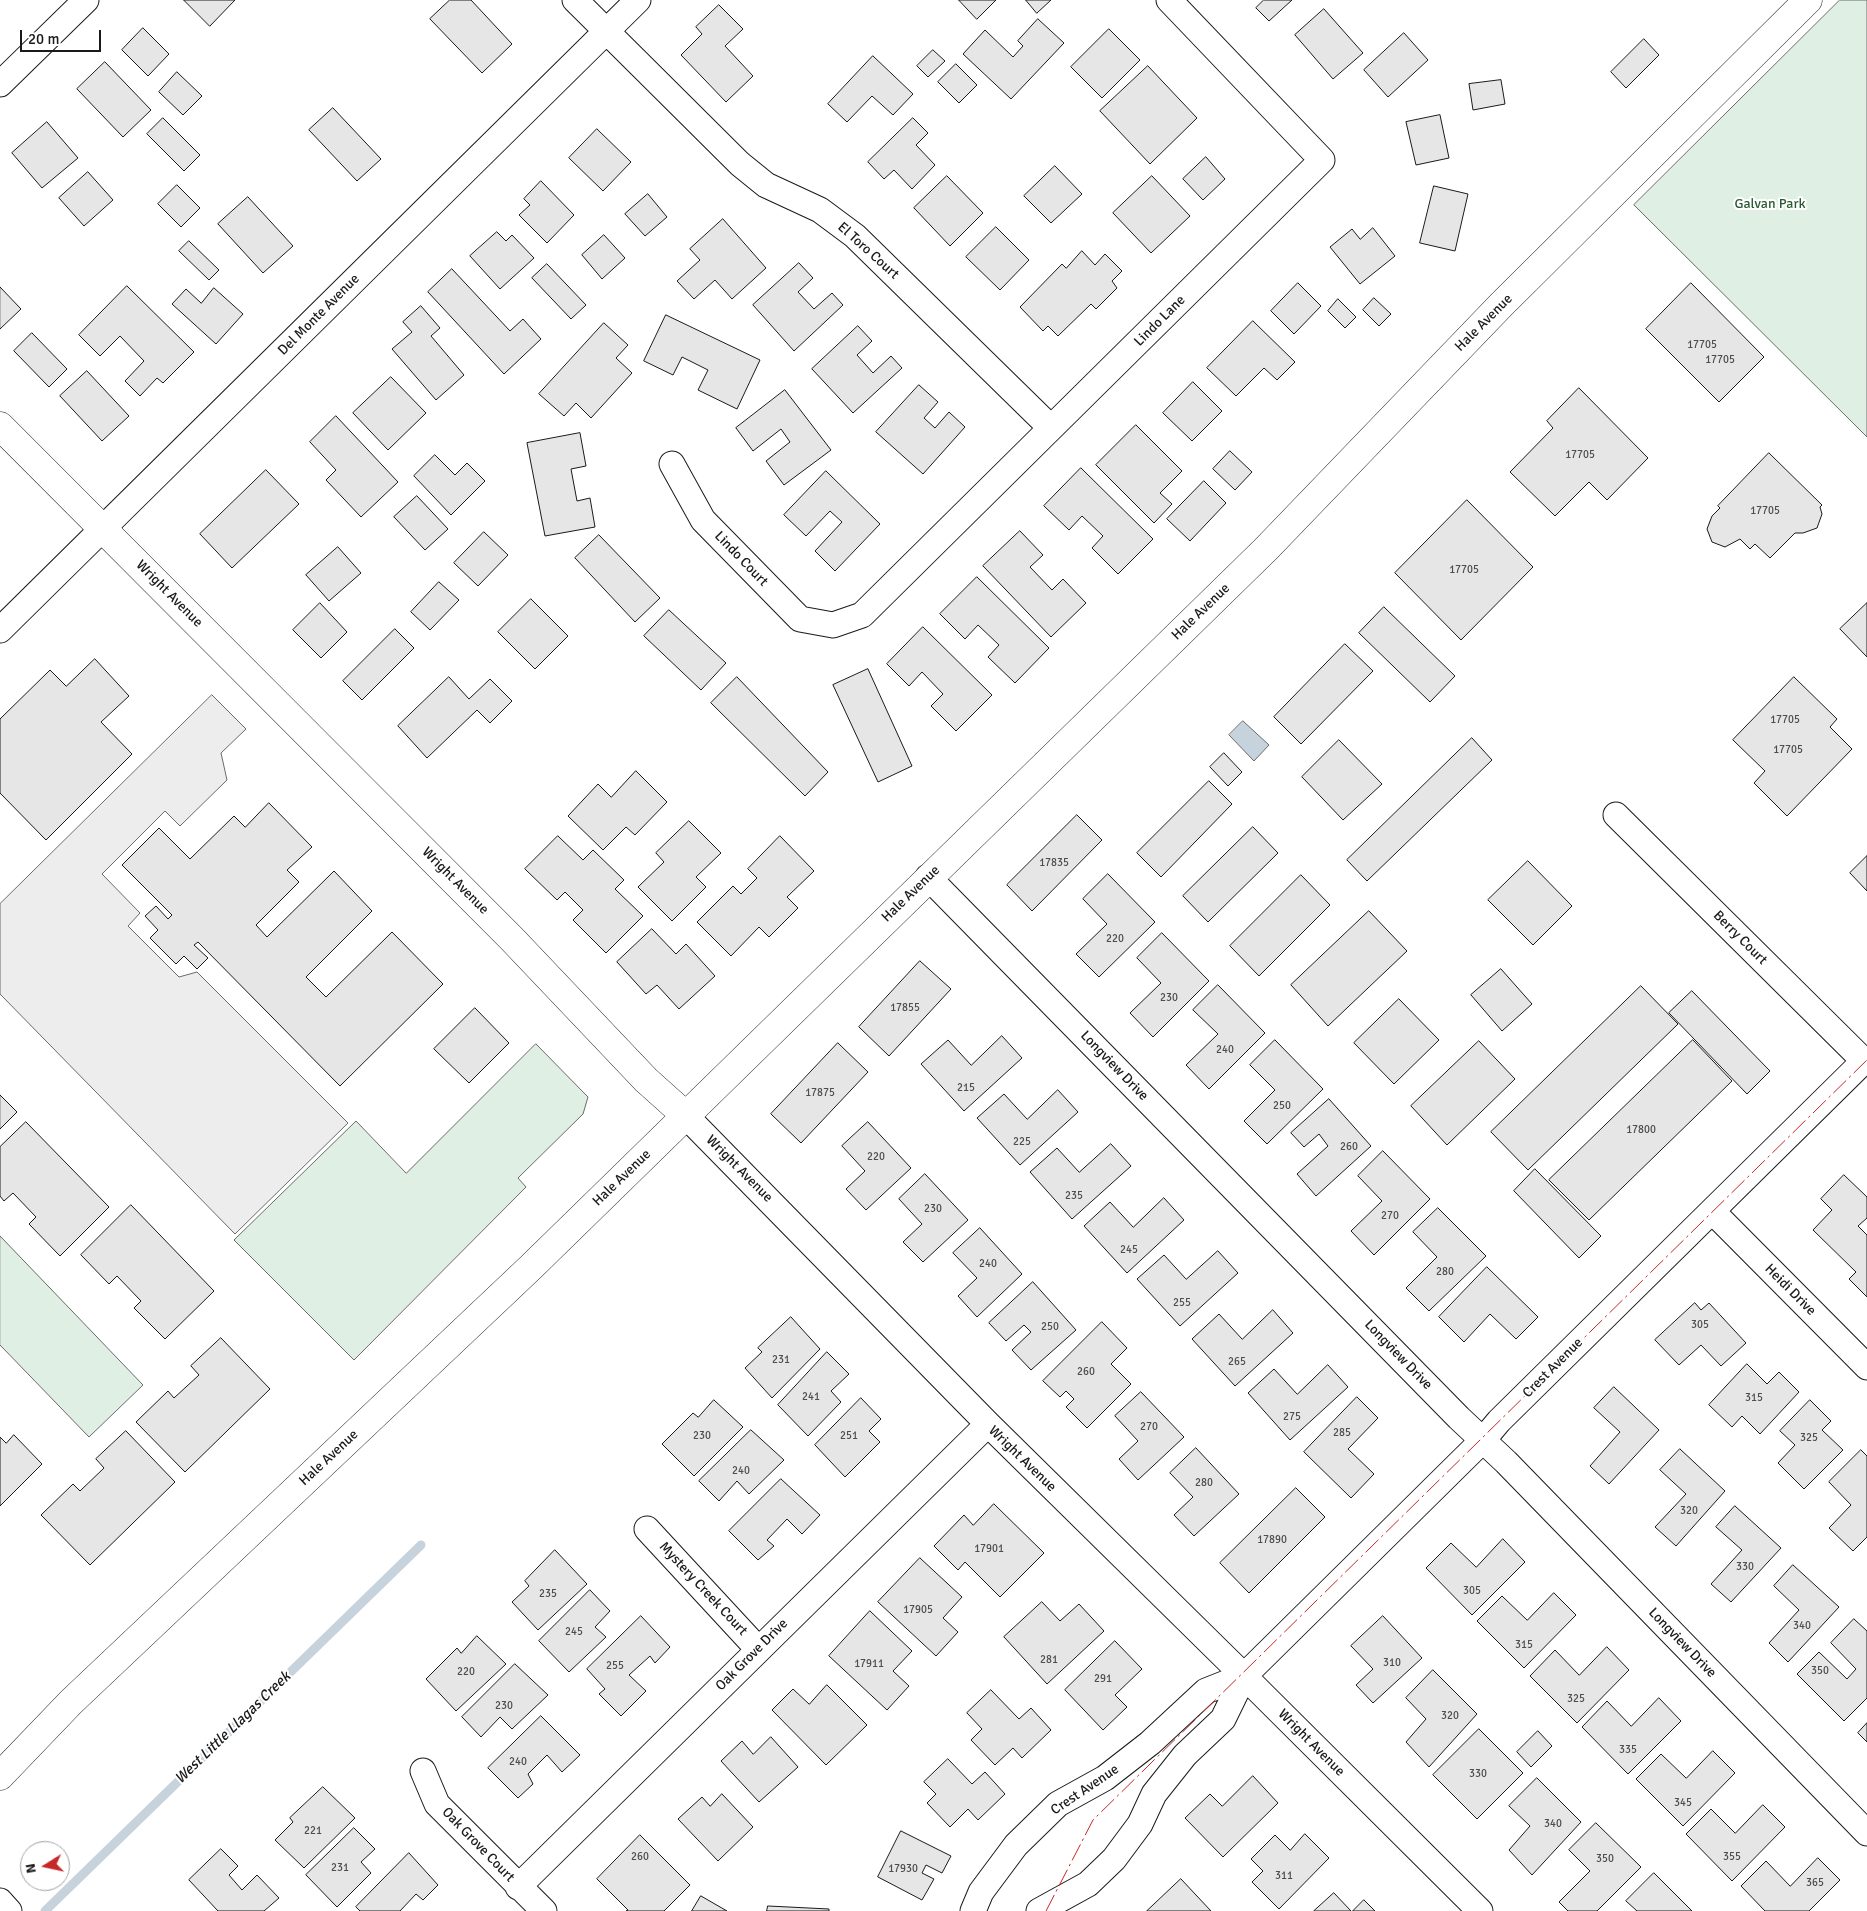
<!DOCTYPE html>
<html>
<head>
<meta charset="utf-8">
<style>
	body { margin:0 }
	#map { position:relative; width:1867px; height:1911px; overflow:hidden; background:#fff; font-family:Signika,sans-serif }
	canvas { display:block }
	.north { position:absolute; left:20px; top:1841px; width:50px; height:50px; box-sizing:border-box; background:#fff; border:1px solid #a3a3a3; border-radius:50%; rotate:260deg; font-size:14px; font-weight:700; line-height:20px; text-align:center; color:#1a1a1a }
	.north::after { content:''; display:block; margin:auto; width:18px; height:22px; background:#c62828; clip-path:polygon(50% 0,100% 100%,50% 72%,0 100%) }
	.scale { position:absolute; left:20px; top:30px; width:81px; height:22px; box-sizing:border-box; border:2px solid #1a1a1a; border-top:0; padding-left:6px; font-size:15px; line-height:18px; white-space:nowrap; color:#1a1a1a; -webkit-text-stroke:4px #fff; paint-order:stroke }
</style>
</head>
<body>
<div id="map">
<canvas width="1867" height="1911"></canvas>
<div class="north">N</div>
<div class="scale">20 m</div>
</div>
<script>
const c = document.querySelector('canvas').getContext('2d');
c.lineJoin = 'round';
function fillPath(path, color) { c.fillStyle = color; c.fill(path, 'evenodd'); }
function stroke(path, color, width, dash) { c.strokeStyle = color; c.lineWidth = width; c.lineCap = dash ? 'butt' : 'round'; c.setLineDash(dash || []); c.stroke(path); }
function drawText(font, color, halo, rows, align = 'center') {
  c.font = font + ' Signika,sans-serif'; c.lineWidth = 4; c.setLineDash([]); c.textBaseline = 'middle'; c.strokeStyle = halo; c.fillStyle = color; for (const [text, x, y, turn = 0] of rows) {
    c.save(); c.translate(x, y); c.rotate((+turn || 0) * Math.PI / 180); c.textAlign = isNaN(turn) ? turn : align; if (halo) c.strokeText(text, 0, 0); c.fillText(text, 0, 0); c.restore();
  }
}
const green = new Path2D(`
	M1840 0H1867V437L1634 205Z
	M536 1044 588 1097 583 1114 518 1178 526 1187 354 1360 234 1240 356 1121 406 1173Z
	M0 1236 143 1385 89 1437 0 1345Z`);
fillPath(green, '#e0efe3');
stroke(green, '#6a6a6a', 1);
const parking = new Path2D(`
	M212 695 246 729 221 753 227 780 180 826 165 811 102 874 140 913 128 926 179 977 197 972 348 1123 235 1234 0 994V904Z`);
fillPath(parking, '#ededed');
stroke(parking, '#6a6a6a', 1);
const water = new Path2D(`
	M1243 721 1269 745 1254 761 1229 735Z`);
fillPath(water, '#c6d2dc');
stroke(water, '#6a6a6a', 1);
stroke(new Path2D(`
	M45 1911 421 1545`), '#c6d2dc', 9);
const building = new Path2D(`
	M184 0H235L210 26Z
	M450 0H471L512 44 482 73 430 19Z
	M959 0H996L977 19Z
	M1026 0H1051L1037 13Z
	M1264 0H1292L1269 21 1256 8Z
	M719 5 743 29 725 46 753 76 726 102 681 55 702 34 696 27Z
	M1324 9 1363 53 1333 79 1295 35Z
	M1038 19 1064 43 1011 99 963 54 985 30 1013 57 1023 46 1018 41Z
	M143 28 169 54 148 76 122 50Z
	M1109 29 1140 60 1102 98 1071 67Z
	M1404 33 1428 60 1388 97 1364 70Z
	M1644 39 1659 55 1626 88 1611 72Z
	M933 50 945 61 928 77 917 66Z
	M873 56 913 94 893 115 872 96 847 122 828 104Z
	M105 62 151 110 123 137 77 89Z
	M956 64 977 85 959 103 938 82Z
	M1148 66 1197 118 1150 164 1100 111Z
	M177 72 202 96 183 115 159 92Z
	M1501 80 1505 104 1473 110 1469 84Z
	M333 108 381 159 357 181 309 130Z
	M1440 115 1449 158 1416 165 1406 122Z
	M163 118 200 155 184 171 147 134Z
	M913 118 928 133 916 145 935 165 912 189 894 170 884 179 868 162Z
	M47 122 78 158 42 188 12 153Z
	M597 129 631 162 603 191 569 158Z
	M1206 157 1225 179 1203 200 1183 179Z
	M1055 166 1082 194 1051 223 1024 196Z
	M88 172 113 200 84 226 59 198Z
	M947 176 983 213 950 246 914 208Z
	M1152 176 1190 216 1151 253 1113 213Z
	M541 181 574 215 547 243 519 215 530 205 524 199Z
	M177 185 200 208 181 227 158 204Z
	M1434 186 1468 194 1455 251 1420 243Z
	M648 194 667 217 645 236 625 214Z
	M248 197 293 246 263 273 218 224Z
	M723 219 766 268 732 299 715 280 694 299 677 281 700 260 690 249Z
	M996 227 1029 260 1000 290 966 257Z
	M1373 228 1395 256 1360 284 1330 247 1352 229 1360 239Z
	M497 232 506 241 512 235 534 258 500 289 470 256Z
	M604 235 625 258 602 279 582 255Z
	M189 241 219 270 209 280 179 251Z
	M1082 251 1095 265 1105 254 1122 271 1112 281 1117 288 1096 309 1091 304 1058 336 1048 326 1043 331 1020 307 1062 264 1066 268Z
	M799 263 813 278 798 292 814 309 832 293 843 305 794 351 753 305Z
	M547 264 586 305 571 319 532 278Z
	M452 269 510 331 523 319 541 339 504 374 428 292Z
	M1298 283 1321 306 1294 334 1271 311Z
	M1691 283 1764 357 1719 402 1646 329Z
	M127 286 194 352 163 383 157 378 140 396 125 381 144 361 120 336 100 356 79 335Z
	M0 287 21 309 0 329Z
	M214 288 243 314 216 344 172 304 186 289 201 303Z
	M1374 298 1391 314 1379 326 1363 310Z
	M1338 299 1356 317 1345 328 1328 311Z
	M421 306 440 328 431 336 464 375 436 400 392 349 412 332 403 322Z
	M666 315 760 360 737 409 698 390 708 370 682 357 673 375 644 361Z
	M1253 321 1295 362 1277 380 1264 368 1236 396 1207 368Z
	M604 323 628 345 616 358 632 373 591 418 576 403 564 416 539 394Z
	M858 326 872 341 857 355 873 373 891 356 902 368 853 413 812 369Z
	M32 333 67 369 49 387 14 351Z
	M87 371 129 416 102 441 60 396Z
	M391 377 426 413 388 450 353 413Z
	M1193 382 1222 411 1192 441 1163 413Z
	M919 385 938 402 924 418 935 428 949 412 965 427 923 474 876 432Z
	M1579 388 1648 458 1607 500 1589 482 1555 516 1510 472 1553 428 1547 421Z
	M785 390 831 450 784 485 766 461 790 442 781 429 753 451 736 428Z
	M336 416 398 482 361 517 326 480 336 470 310 442Z
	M1136 425 1182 471 1160 493 1172 504 1154 523 1096 465Z
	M580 433 586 466 571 469 577 501 590 498 595 527 545 536 527 443Z
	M1230 451 1252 472 1235 490 1213 469Z
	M1769 453 1822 505 1820 507 1822 514 1817 528 1803 533H1795L1770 558 1755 544 1750 549 1740 539 1725 547 1712 542 1707 529 1712 516 1720 508 1718 506Z
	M435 455 455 475 467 463 485 481 451 515 414 476Z
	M1081 468 1153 539 1118 574 1092 548 1103 536 1082 516 1069 530 1044 506Z
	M266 470 299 504 232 568 200 534Z
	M826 471 880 524 835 571 815 551 842 522 830 511 806 536 784 515Z
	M1204 481 1226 503 1190 541 1167 519Z
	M417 496 448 529 425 550 394 517Z
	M1467 500 1533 567 1461 640 1395 573Z
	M1020 531 1043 555 1030 567 1052 590 1063 579 1086 603 1051 637 983 566Z
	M484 532 508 555 478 586 454 563Z
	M599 535 660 598 635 622 575 558Z
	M338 547 361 573 329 601 306 575Z
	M977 577 1049 648 1015 683 988 657 999 645 978 625 965 639 940 614Z
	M439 582 459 600 430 630 411 612Z
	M531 599 568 636 535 669 498 632Z
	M320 603 347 632 321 658 293 630Z
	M1867 603V657L1840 629Z
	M1384 607 1455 676 1430 702 1359 633Z
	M669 610 726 663 701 690 644 636Z
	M923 627 992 695 956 731 931 706 943 694 922 672 909 686 887 664Z
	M395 629 414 648 362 700 343 681Z
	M1345 644 1373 671 1301 744 1274 717Z
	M95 659 129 696 101 722 132 754 46 840 0 793V719L50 670 66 686Z
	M868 669 912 766 878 782 833 685Z
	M449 677 469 699 490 679 512 701 490 723 477 710 427 758 398 726Z
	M737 677 828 772 805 796 711 703Z
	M1794 677 1837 719 1830 727 1852 749 1787 816 1754 783 1765 771 1733 740Z
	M1472 738 1492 760 1367 881 1347 860Z
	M1339 740 1382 784 1343 820 1302 777Z
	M1224 753 1242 772 1228 786 1210 767Z
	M636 771 667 802 635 835 626 827 603 850 568 816 598 784 611 797Z
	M1209 781 1232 804 1161 877 1137 853Z
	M269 803 312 847 287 870 299 882 256 925 267 937 334 871 372 911 306 977 326 997 392 932 443 984 340 1086 198 942 194 945 208 958 197 969 184 956 176 964 150 938 158 930 145 916 156 906 168 919 172 915 122 865 159 828 190 859 234 816 245 827Z
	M1077 815 1102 840 1032 911 1007 885Z
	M689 821 721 853 696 877 706 887 672 921 638 887 664 862 656 853Z
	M1253 827 1278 853 1208 922 1183 896Z
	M558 836 583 860 593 850 624 880 615 889 643 916 606 953 573 920 583 910 565 892 557 900 525 869Z
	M780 836 814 871 787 897 798 908 769 937 759 927 731 956 697 922 733 886 741 894 757 878 748 869Z
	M1867 856V891L1850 873Z
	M1528 861 1572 906 1533 945 1488 900Z
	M1108 874 1155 922 1099 977 1076 954 1107 924 1083 899Z
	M1301 875 1330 905 1259 976 1230 946Z
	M1369 911 1407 951 1328 1026 1291 985Z
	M652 929 676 954 686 944 715 976 679 1009 657 985 646 994 617 962Z
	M1162 933 1209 981 1153 1037 1130 1013 1161 983 1137 958Z
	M920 961 951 989 889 1056 859 1027Z
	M1501 969 1532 1004 1502 1031 1471 995Z
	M1218 985 1265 1033 1209 1089 1186 1065 1218 1034 1193 1010Z
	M1641 986 1678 1024 1528 1170 1491 1132Z
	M1692 991 1770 1071 1747 1094 1669 1013Z
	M1399 999 1439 1040 1394 1084 1354 1043Z
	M475 1008 509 1043 469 1083 434 1049Z
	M1002 1036 1022 1058 964 1111 921 1064 948 1040 971 1065Z
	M1275 1040 1323 1089 1267 1144 1244 1121 1275 1090 1250 1065Z
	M1693 1040 1732 1081 1589 1220 1549 1180Z
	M1479 1041 1515 1079 1447 1145 1411 1106Z
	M838 1043 868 1072 801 1143 771 1114Z
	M1058 1090 1078 1112 1020 1165 977 1118 1004 1094 1027 1119Z
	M0 1095 17 1112 0 1129Z
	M1329 1099 1371 1146 1316 1196 1297 1174 1328 1146 1319 1134 1304 1147 1291 1133Z
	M26 1122 109 1207 60 1256 29 1224 36 1217 13 1193 4 1201 0 1196V1147Z
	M868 1122 911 1168 866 1210 846 1189 865 1171 842 1146Z
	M1111 1144 1131 1166 1072 1219 1030 1172 1057 1148 1079 1172Z
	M1383 1151 1430 1199 1374 1255 1351 1231 1382 1201 1358 1176Z
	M1535 1169 1601 1236 1579 1258 1514 1191Z
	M925 1174 968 1220 923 1262 903 1242 922 1224 899 1199Z
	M1844 1175 1867 1197V1218L1858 1226 1867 1235V1297L1849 1279 1856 1272 1813 1230 1832 1210 1821 1199Z
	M1164 1198 1184 1220 1127 1273 1084 1226 1110 1202 1133 1227Z
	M131 1205 214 1291 165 1339 134 1308 141 1301 117 1276 109 1284 81 1255Z
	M1438 1208 1486 1256 1429 1311 1406 1288 1437 1257 1413 1232Z
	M980 1228 1022 1274 977 1317 958 1296 977 1278 953 1253Z
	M1218 1251 1238 1273 1180 1326 1137 1279 1164 1255 1186 1279Z
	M1487 1267 1538 1317 1516 1339 1490 1314 1464 1342 1439 1317Z
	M1033 1282 1076 1330 1031 1370 1012 1350 1031 1332 1024 1325 1006 1341 989 1323Z
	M1695 1303 1701 1310 1709 1303 1746 1343 1721 1366 1701 1345 1679 1365 1655 1340Z
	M1273 1310 1293 1333 1235 1386 1192 1339 1219 1314 1242 1339Z
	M791 1317 820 1349 772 1398 745 1368 762 1352 758 1348Z
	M1102 1322 1127 1348 1111 1364 1131 1384 1087 1428 1066 1407 1074 1399 1066 1391 1060 1397 1043 1381Z
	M221 1338 270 1389 185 1472 136 1422 168 1391 174 1398 199 1375 191 1366Z
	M827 1352 849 1374 831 1391 841 1402 808 1436 778 1405Z
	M1747 1364 1767 1384 1779 1372 1799 1392 1760 1434 1742 1416 1732 1427 1709 1405Z
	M1328 1365 1348 1387 1290 1440 1248 1393 1274 1369 1297 1394Z
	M1614 1387 1659 1430 1609 1484 1590 1466 1620 1432 1594 1408Z
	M1141 1392 1184 1437 1138 1480 1119 1459 1138 1441 1115 1416Z
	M1357 1397 1378 1418 1348 1449 1374 1474 1351 1498 1304 1452Z
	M861 1398 881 1419 869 1431 880 1442 845 1477 815 1445Z
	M714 1400 743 1427 694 1476 662 1444 693 1413 698 1417Z
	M1810 1400 1831 1421 1822 1430 1843 1450 1804 1489 1778 1463 1795 1445 1780 1431Z
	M751 1430 784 1460 749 1494 737 1481 719 1501 699 1481Z
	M126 1431 175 1482 90 1565 41 1515 73 1484 80 1491 104 1468 96 1459Z
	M14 1435 42 1464 0 1506V1437L6 1443Z
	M1196 1448 1239 1494 1194 1536 1174 1515 1193 1497 1170 1473Z
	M1680 1449 1725 1491 1676 1546 1655 1527 1686 1494 1660 1470Z
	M1861 1450 1867 1456V1537L1853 1551 1829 1528 1851 1505 1829 1482Z
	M781 1479 820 1515 802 1534 787 1519 767 1540 774 1546 758 1560 729 1531Z
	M1296 1488 1325 1517 1249 1593 1220 1563Z
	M994 1504 1044 1553 1000 1597 965 1562 958 1570 934 1546 964 1515 973 1525Z
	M1735 1506 1781 1548 1731 1602 1711 1584 1742 1550 1716 1527Z
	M1503 1539 1525 1562 1472 1615 1426 1568 1451 1543 1476 1567Z
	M555 1550 587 1584 538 1630 512 1602 529 1586 525 1581Z
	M920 1558 962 1597 943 1618 958 1632 936 1656 878 1602Z
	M1793 1565 1839 1607 1788 1662 1769 1643 1799 1610 1774 1586Z
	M590 1590 610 1611 595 1627 606 1637 569 1672 539 1641Z
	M1554 1593 1576 1615 1524 1668 1477 1621 1502 1596 1527 1620Z
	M1042 1602 1060 1621 1079 1604 1104 1631 1047 1684 1004 1637Z
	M870 1611 912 1651 893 1671 909 1686 887 1710 829 1656Z
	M641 1616 670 1647 655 1663 650 1656 629 1675 646 1691 621 1716 599 1694 605 1689 587 1669Z
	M1383 1616 1422 1658 1373 1703 1356 1685 1373 1669 1351 1646Z
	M1854 1619 1867 1631V1698L1844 1721 1797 1674 1819 1652 1847 1679 1856 1669 1831 1643Z
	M477 1636 506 1664 456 1711 426 1679 457 1648 461 1653Z
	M1115 1641 1142 1669 1115 1695 1127 1707 1103 1730 1065 1690Z
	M1607 1647 1629 1670 1577 1723 1530 1676 1555 1650 1579 1675Z
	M515 1664 548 1695 512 1729 500 1717 481 1737 462 1717Z
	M1433 1670 1477 1714 1429 1767 1406 1742 1426 1719 1406 1698Z
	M827 1685 867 1725 826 1765 772 1710 793 1689 809 1704Z
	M991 1690 1019 1719 1031 1708 1051 1730 1022 1758 1013 1748 995 1765 971 1740 982 1729 967 1713Z
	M1659 1698 1681 1721 1628 1774 1582 1727 1607 1701 1631 1726Z
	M541 1716 580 1755 562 1772 547 1755 528 1774 533 1784 518 1798 488 1768Z
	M1867 1723V1742L1858 1733Z
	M1479 1729 1523 1773 1477 1819 1433 1775Z
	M1538 1731 1552 1746 1531 1767 1517 1752Z
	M771 1737 798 1767 759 1802 721 1761 742 1741 753 1754Z
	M1713 1751 1735 1773 1683 1826 1636 1779 1661 1754 1686 1778Z
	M948 1759 972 1784 985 1772 1005 1794 978 1820 968 1809 950 1827 927 1803 936 1794 924 1782Z
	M1253 1776 1278 1803 1223 1857 1185 1818 1210 1794 1222 1806Z
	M1537 1778 1581 1822 1532 1875 1509 1850 1530 1826 1509 1806Z
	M323 1787 355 1818 304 1868 275 1840 293 1822 290 1818Z
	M722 1794 753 1827 718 1861 678 1819 702 1797 710 1806Z
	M1763 1805 1785 1827 1732 1881 1686 1834 1711 1809 1735 1833Z
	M1596 1823 1641 1867 1597 1911H1568L1559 1902 1590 1871 1569 1850Z
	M354 1828 375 1849 361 1862 371 1873 337 1907 306 1875Z
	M901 1831 951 1856 942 1873 926 1865 922 1873 934 1879 922 1900 878 1877Z
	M1305 1834 1329 1858 1279 1909 1252 1882 1263 1871 1251 1859 1275 1835 1290 1850Z
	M640 1835 690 1885 664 1911H626L628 1910 597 1879Z
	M221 1849 238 1866 229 1875 242 1890 257 1875 279 1898 264 1911H218L189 1880Z
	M409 1853 438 1885 423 1900 416 1894 400 1911H360L356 1907Z
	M1818 1858 1840 1880 1809 1911H1765L1741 1886 1766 1861 1790 1886Z
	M1654 1873 1692 1911H1637L1626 1901Z
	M1181 1879 1211 1911H1147Z
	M1334 1893 1351 1911H1314Z
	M701 1896 727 1911H692Z
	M1364 1900 1375 1911H1353Z
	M768 1906 829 1909V1911H767Z`);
fillPath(building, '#e6e6e6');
stroke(building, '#1a1a1a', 1);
const minor = new Path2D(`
	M575 0 740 164 766 185 820 210 855 236 1051 428
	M0 84 86 0
	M672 464 703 520 800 619 833 625 862 615 1322 160 1169 0
	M0 630 638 0
	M1616 815 1864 1061
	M928 877 1459 1418 1506 1462 1867 1833
	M685 1115 988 1424 1244 1676 1480 1911
	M1713 1212 1867 1367
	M647 1529 758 1649
	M423 1771 437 1804 544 1911
	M518 1887 988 1424
	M0 1901 9 1911
	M973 1911 981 1892 1016 1845 1058 1804 1105 1778 1150 1743 1206 1691 1244 1676
	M1039 1911 1088 1884 1114 1859 1140 1824 1154 1794 1185 1755 1223 1719 1244 1676 1483 1440 1499 1421 1864 1061H1867`);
const tertiary = new Path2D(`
	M0 426 512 939 646 1080 685 1115`);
const secondary = new Path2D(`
	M0 1776 71 1702 531 1267 1266 549 1501 305 1808 0`);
stroke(minor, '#1a1a1a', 27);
stroke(tertiary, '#1a1a1a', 29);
stroke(secondary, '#1a1a1a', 29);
stroke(minor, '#fff', 25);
stroke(tertiary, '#fff', 28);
stroke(secondary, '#fff', 28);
stroke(new Path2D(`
	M1046 1911 1093 1820 1867 1060`), '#c62828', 1, [18, 4, 2.5, 4]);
drawText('11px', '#4d4d4d', null, [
	["17705",1702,345],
	["17705",1720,360],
	["17705",1580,455],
	["17705",1765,511],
	["17705",1464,570],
	["17705",1785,720],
	["17705",1788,750],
	["17835",1054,863],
	["220",1115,939],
	["230",1169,998],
	["17855",905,1008],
	["240",1225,1050],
	["215",966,1088],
	["17875",820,1093],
	["250",1282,1106],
	["17800",1641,1130],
	["225",1022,1142],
	["260",1349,1147],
	["220",876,1157],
	["235",1074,1196],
	["230",933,1209],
	["270",1390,1216],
	["245",1129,1250],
	["240",988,1264],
	["280",1445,1272],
	["255",1182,1303],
	["305",1700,1325],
	["250",1050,1327],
	["231",781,1360],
	["265",1237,1362],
	["260",1086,1372],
	["241",811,1397],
	["315",1754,1398],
	["275",1292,1417],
	["270",1149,1427],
	["285",1342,1433],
	["230",702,1436],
	["251",849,1436],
	["325",1809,1438],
	["240",741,1471],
	["280",1204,1483],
	["320",1689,1511],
	["17890",1272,1540],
	["17901",989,1549],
	["330",1745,1567],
	["305",1472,1591],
	["235",548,1594],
	["17905",918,1610],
	["340",1802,1626],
	["245",574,1632],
	["315",1524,1645],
	["281",1049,1660],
	["310",1392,1663],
	["17911",869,1664],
	["255",615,1666],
	["350",1820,1671],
	["220",466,1672],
	["291",1103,1679],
	["325",1576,1699],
	["230",504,1706],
	["320",1450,1716],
	["335",1628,1750],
	["240",518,1762],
	["330",1478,1774],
	["345",1683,1803],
	["340",1553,1824],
	["221",313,1831],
	["260",640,1857],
	["355",1732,1857],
	["350",1605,1859],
	["231",340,1868],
	["17930",903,1869],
	["311",1284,1876],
	["365",1815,1883]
]);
drawText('14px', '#2b5a34', '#fff', [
	["Galvan Park",1770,204]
]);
drawText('14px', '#1a1a1a', '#fff', [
	["El Toro Court",868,251,42],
	["Del Monte Avenue",319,315,-45],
	["Lindo Lane",1160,321,-45],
	["Hale Avenue",1484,323,-45],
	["Lindo Court",741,559,46],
	["Wright Avenue",169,594,45],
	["Hale Avenue",1201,612,-44],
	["Wright Avenue",455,881,45],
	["Hale Avenue",911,894,-44],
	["Berry Court",1740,938,45],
	["Longview Drive",1114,1066,46],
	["Wright Avenue",739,1169,45],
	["Hale Avenue",622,1178,-44],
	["Heidi Drive",1790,1290,45],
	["Longview Drive",1398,1355,46],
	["Crest Avenue",1553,1368,-45],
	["Hale Avenue",329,1458,-43],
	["Wright Avenue",1022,1459,44],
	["Mystery Creek Court",703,1589,47],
	["Longview Drive",1682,1643,46],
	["Oak Grove Drive",752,1655,-45],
	["Wright Avenue",1311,1743,45],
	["Crest Avenue",1085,1790,-34],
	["Oak Grove Court",478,1845,46]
]);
drawText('italic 15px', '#1a1a1a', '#fff', [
	["West Little Llagas Creek",233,1728,-44]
]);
</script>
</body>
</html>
